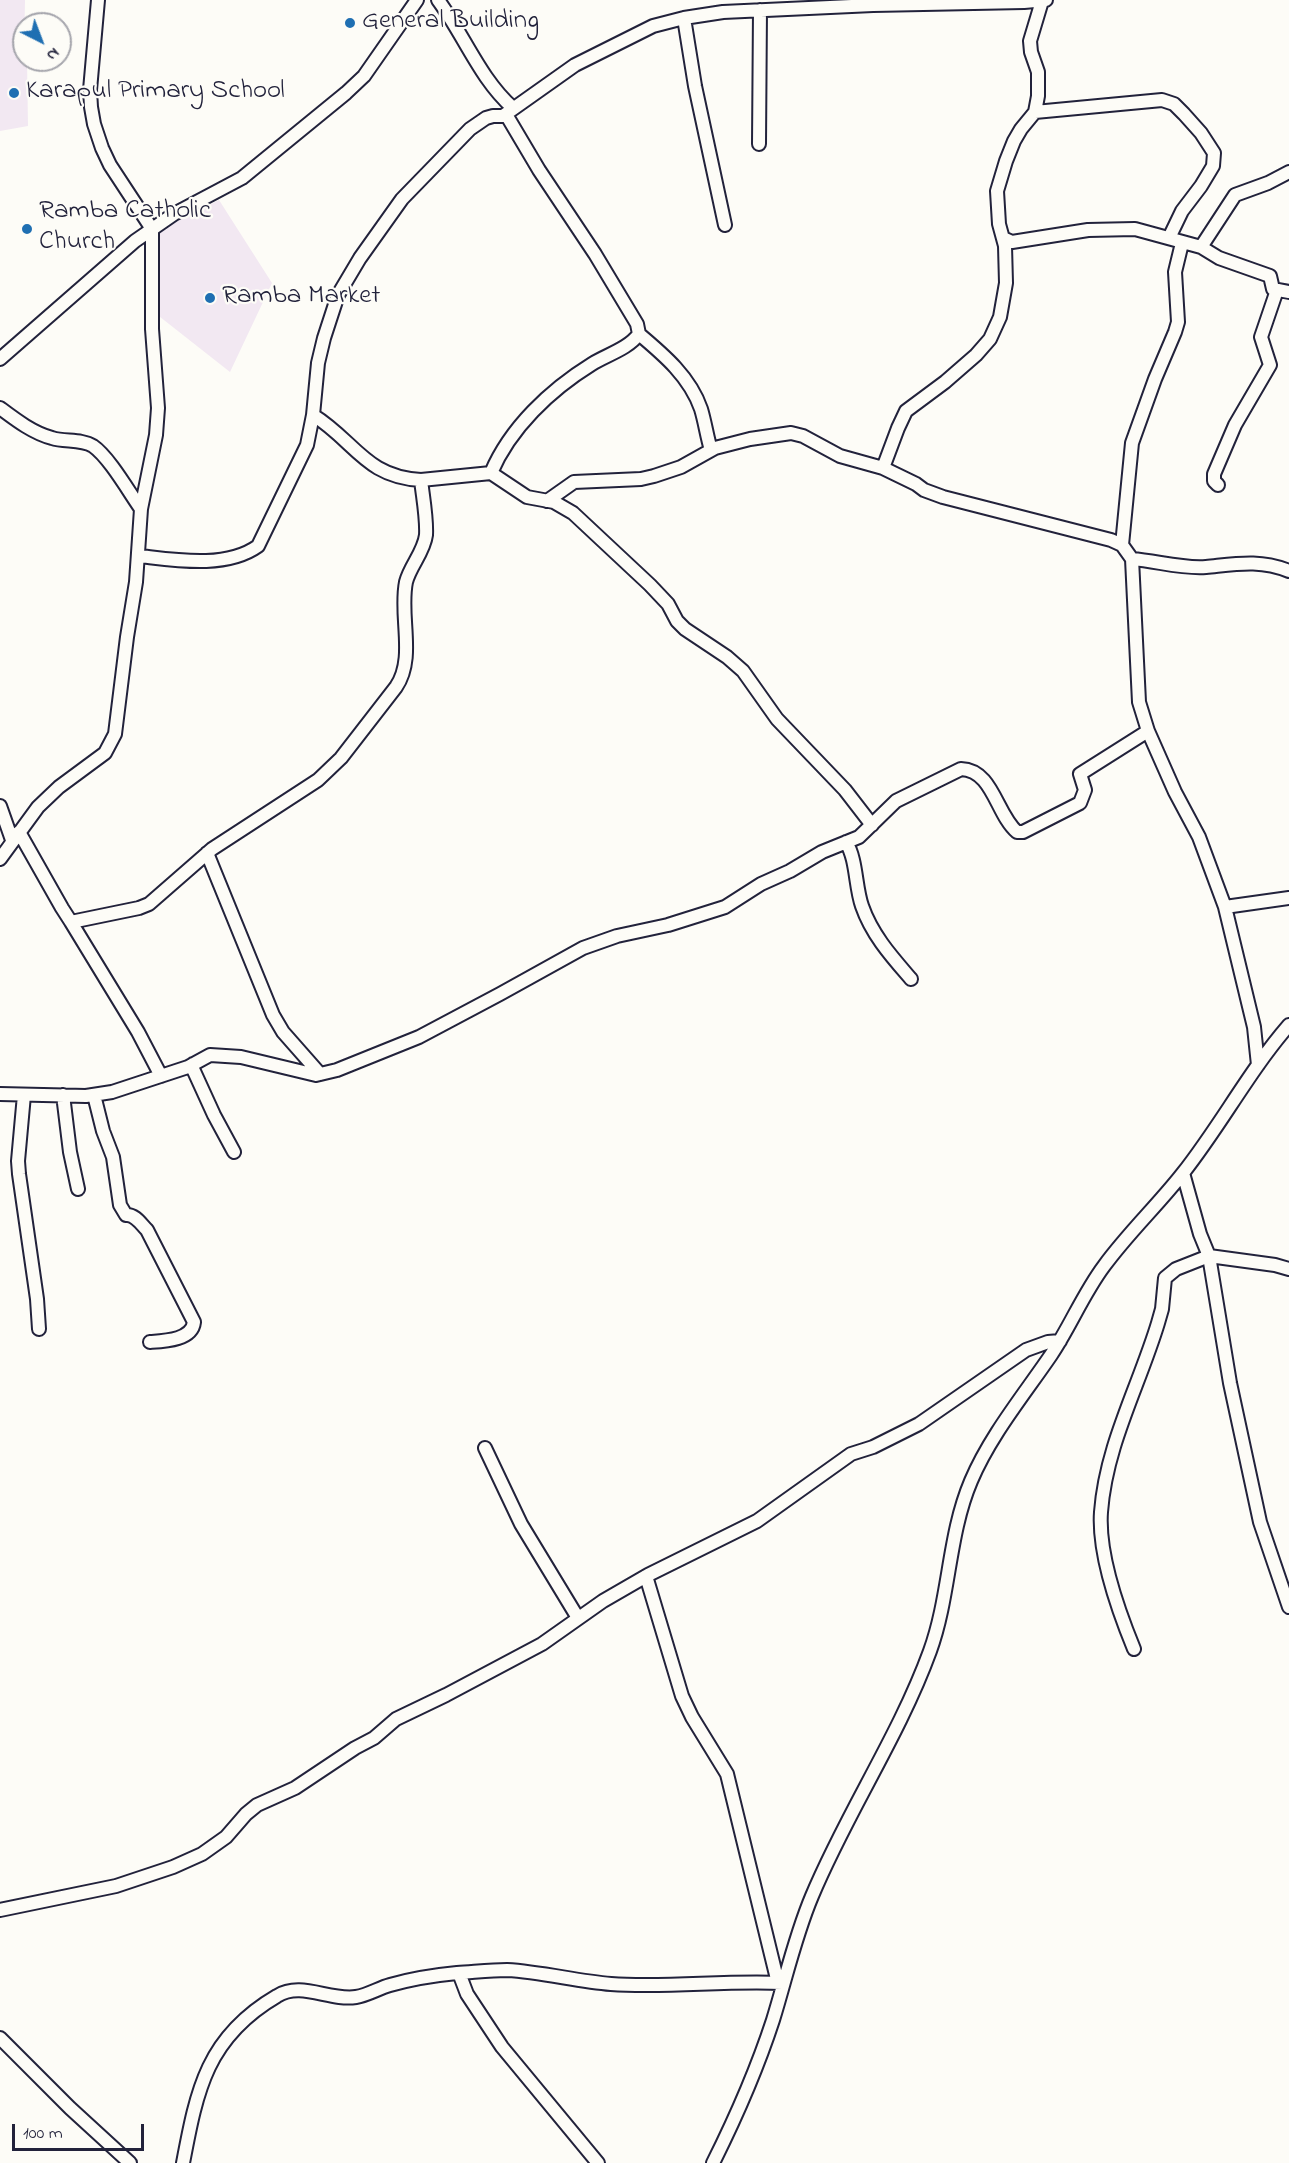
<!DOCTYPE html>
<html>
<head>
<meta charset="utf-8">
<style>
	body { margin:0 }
	#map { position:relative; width:1289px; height:2163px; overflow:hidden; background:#fdfcf7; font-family:"Indie Flower",sans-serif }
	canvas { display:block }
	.north { position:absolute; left:12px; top:12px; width:60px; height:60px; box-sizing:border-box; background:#fdfcf7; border:2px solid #a5a5ac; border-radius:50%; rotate:138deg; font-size:16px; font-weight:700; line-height:24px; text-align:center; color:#22223b }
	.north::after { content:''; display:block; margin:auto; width:21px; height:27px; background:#1f6fb2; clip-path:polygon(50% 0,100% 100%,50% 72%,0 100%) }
	.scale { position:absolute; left:12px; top:2124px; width:132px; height:27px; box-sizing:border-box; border:3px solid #22223b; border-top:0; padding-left:8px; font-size:18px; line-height:21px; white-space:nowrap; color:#22223b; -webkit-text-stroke:4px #fdfcf7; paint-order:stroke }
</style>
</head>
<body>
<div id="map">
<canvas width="1289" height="2163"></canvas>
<div class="north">N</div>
<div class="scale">100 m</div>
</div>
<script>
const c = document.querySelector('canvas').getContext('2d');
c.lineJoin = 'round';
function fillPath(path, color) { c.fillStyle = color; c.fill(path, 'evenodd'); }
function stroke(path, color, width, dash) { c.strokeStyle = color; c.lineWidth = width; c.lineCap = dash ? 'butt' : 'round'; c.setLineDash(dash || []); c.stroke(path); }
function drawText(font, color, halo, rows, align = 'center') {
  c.font = font + ' "Indie Flower",sans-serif'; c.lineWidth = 4.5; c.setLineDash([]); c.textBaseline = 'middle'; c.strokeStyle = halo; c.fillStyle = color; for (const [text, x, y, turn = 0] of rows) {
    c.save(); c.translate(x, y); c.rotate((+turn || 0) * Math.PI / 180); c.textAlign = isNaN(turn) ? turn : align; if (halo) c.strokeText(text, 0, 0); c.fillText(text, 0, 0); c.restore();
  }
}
fillPath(new Path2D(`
	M0 0H25L24 60H27L28 126 0 131Z
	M219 200 272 283 230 372 155 313V232Z`), '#f2e8f2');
const minor = new Path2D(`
	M438 0C464 35 480 79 513 108
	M684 18 695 86 725 225
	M1035 112 1162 100 1174 104 1184 114 1201 133 1214 153 1213 166 1201 186 1182 211 1169 238
	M503 116 575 65 653 26 684 18 723 12 873 5 1024 2 1046 0
	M759 144 760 10
	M1003 238 1012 242 1088 230 1135 229 1201 247 1219 258 1270 276 1273 289 1289 292
	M1201 247 1235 195 1268 183 1289 172
	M639 334C664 355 690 377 701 409 705 422 707 437 711 450
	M0 359 135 241 174 214 242 178 346 93 364 76 417 0
	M0 408C16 420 33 433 52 438 64 442 82 439 93 446 109 457 129 492 141 509
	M313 415 318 363 324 338 338 295 360 258 402 199 470 129 486 118 493 116H507L539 170 595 254 637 324 639 334C628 349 606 355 592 364 550 390 510 428 491 473
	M883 468 898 428 906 411 945 382 976 355 990 339 1000 317 1006 283 1005 246 999 224 997 191 1006 161 1014 141 1021 129 1035 112 1038 96V72L1031 52 1030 41 1042 1
	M1218 485 1214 481V474L1235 425 1270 365 1261 337 1277 290
	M547 501 574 482 641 479 654 476 681 467 715 448 750 439 791 433 803 436 840 456 883 468 916 484 924 490 943 497 1111 540 1122 545 1132 559
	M1122 545 1132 443 1155 379 1175 332 1178 322 1175 272 1182 243
	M139 556C175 560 226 569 258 546L307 445 313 415C355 441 365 477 421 480L491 473 527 497 554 502 573 513 650 585 668 604 677 621 685 629 727 657 743 671 777 719 845 790 872 825
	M1148 731 1175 792 1199 837 1225 907 1254 1027 1258 1065
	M0 806 12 840
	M19 832 62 908 71 922 139 908 149 904 212 849 318 780 341 758 396 687C416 658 399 616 406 582 410 566 424 552 426 535 427 518 423 498 421 480
	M846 842C857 860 855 886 862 906 872 935 892 957 911 979
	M207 853 273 1015 283 1032 320 1074
	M0 859 38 807 59 787 105 753 115 734 127 637 136 582 141 509 156 435 158 408 152 329V229L110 165 102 148 94 124 91 107 90 90 98 0
	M1225 907 1289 898
	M71 922 138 1032 161 1076
	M193 1064V1069L214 1115 234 1152
	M0 1094 86 1096 112 1092 188 1067 210 1055 241 1057 316 1075 337 1070 419 1037 500 994 583 948 617 936 668 925 725 907 761 884 790 871 822 852 859 837 896 801 961 769C993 770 996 814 1017 832H1023L1080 803 1085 790 1080 774 1148 731 1139 702 1132 559C1157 561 1182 569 1206 567 1236 564 1260 559 1289 571
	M24 1095 18 1161 19 1174 37 1299 39 1329
	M63 1095 70 1152 78 1189
	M94 1095 103 1131 113 1157 120 1205 126 1215C135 1214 141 1224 147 1230L194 1322C192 1340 165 1341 150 1342
	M1183 1173 1200 1234 1209 1256 1230 1383 1260 1522 1289 1607
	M485 1448 521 1524 578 1618
	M646 1576 682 1696 692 1717 727 1774 778 1983
	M1134 1649C1118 1610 1098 1554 1101 1512 1106 1445 1139 1386 1158 1323L1162 1309 1165 1278 1176 1269 1209 1256 1275 1265 1289 1269
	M0 1910 116 1886 173 1867 202 1854 226 1837 246 1814 257 1805 295 1788 355 1748 374 1738 396 1719 446 1695 542 1644 603 1601 648 1575 757 1521 851 1454 873 1447 919 1424 1026 1350 1048 1342 1060 1341
	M459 1973 467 1994 502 2047 598 2163
	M0 2038 70 2108 130 2163
	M183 2163C197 2089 207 2037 277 1996 301 1981 329 2001 356 1997 368 1995 379 1988 390 1985 411 1979 436 1975 457 1973 474 1972 491 1970 507 1970 542 1972 576 1981 611 1984 668 1988 726 1980 783 1983
	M713 2163C736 2117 757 2069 773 2020 786 1978 795 1936 812 1896 847 1812 899 1736 930 1651 950 1596 948 1535 971 1481 990 1436 1023 1396 1051 1355 1070 1327 1083 1294 1104 1266 1128 1233 1158 1205 1183 1173 1221 1125 1249 1071 1289 1025`);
stroke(minor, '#22223b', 16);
stroke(minor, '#fdfcf7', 12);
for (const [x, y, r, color] of [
	[350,23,6,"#1f6fb2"],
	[14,93,6,"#1f6fb2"],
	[27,229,6,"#1f6fb2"],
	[210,298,6,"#1f6fb2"]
]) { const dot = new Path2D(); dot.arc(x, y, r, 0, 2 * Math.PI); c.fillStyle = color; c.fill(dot); stroke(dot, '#fdfcf7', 2); }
drawText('27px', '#22223b', '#fdfcf7', [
	["General Building",362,23],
	["Karapul Primary School",26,93],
	["Ramba Catholic",39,213],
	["Church",39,244],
	["Ramba Market",222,298]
], 'left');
</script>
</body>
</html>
